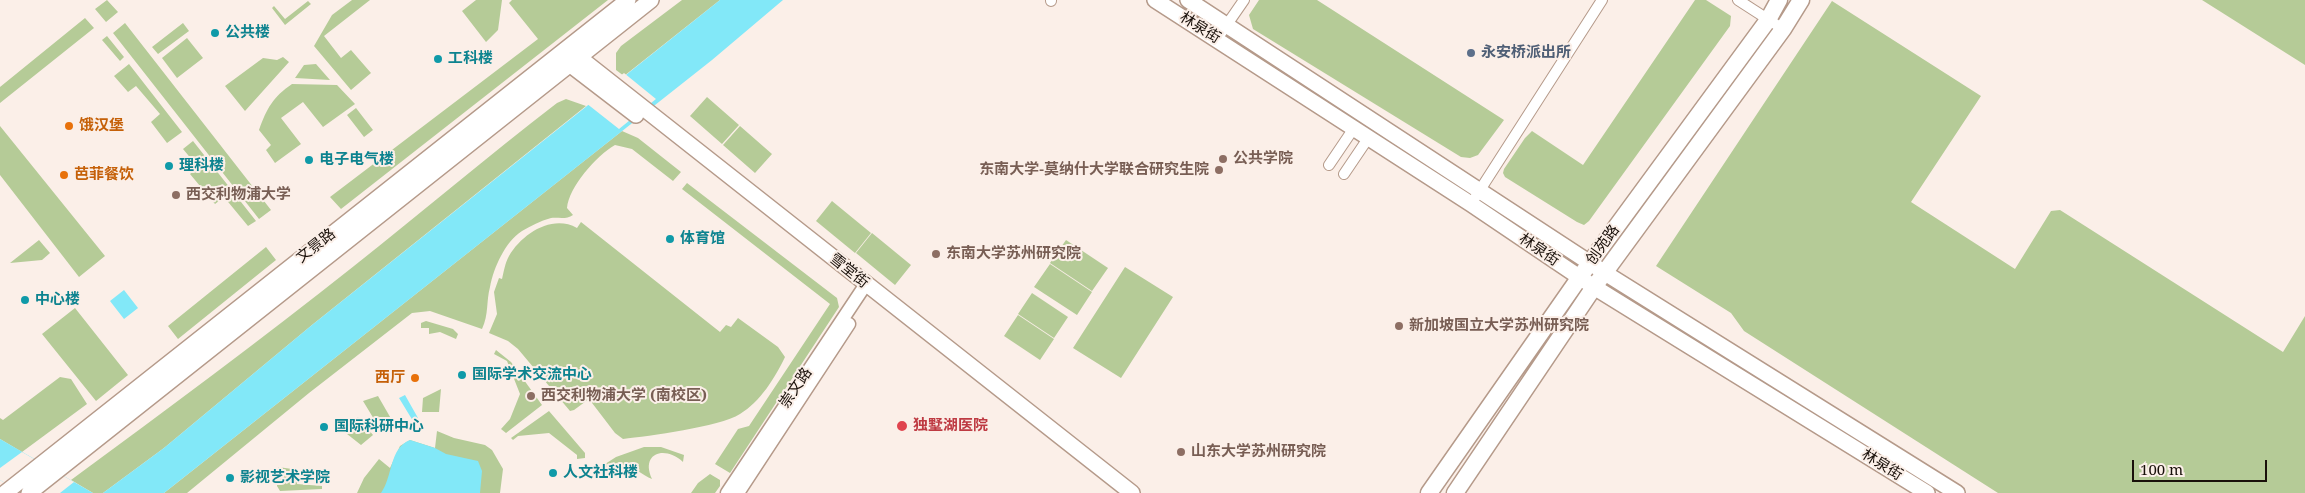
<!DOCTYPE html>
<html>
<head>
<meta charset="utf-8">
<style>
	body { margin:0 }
	#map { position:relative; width:2305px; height:493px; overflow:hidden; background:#fbefe8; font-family:"Noto Serif",serif }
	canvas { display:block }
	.scale { position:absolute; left:2132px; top:460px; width:135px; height:22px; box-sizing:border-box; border:2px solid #19100a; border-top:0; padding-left:6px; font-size:15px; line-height:18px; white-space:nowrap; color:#19100a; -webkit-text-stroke:4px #fbefe8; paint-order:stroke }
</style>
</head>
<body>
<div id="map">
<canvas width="2305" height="493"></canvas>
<div class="scale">100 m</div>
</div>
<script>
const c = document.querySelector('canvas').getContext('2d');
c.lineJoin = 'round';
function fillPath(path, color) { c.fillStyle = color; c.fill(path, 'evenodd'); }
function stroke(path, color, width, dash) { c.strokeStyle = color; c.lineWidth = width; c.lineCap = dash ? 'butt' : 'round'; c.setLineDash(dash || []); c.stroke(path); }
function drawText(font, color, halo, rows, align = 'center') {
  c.font = font + ' "Noto Serif","Noto Sans SC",serif'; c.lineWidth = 4; c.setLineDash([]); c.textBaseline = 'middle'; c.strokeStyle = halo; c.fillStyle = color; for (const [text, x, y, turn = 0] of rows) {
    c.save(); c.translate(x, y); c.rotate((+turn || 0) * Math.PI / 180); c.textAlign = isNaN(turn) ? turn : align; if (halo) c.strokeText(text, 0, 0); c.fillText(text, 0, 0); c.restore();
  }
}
fillPath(new Path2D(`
	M107 0 118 12 106 22 95 9Z
	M352 0H370L324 36 341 58 351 50 371 73 351 90 314 46 332 15Z
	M476 0H502L498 30 486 42 462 11Z
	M512 0H608L341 209 330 197 538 39 509 3Z
	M682 0H720L624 76 616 70V53L621 46Z
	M1259 0H1317L1504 120 1478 155 1470 158 1461 157 1253 29 1249 15Z
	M1695 0H1706L1731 16 1730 26 1589 221 1584 225 1577 222 1505 177 1503 173 1504 169 1525 138 1532 131 1583 165Z
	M2202 0H2305V65Z
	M308 1 311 4 285 25 272 8 274 6 285 19Z
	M1832 1 1981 96 1911 202 2015 269 2051 211 2060 210 2283 352 2305 316V493H1998L1744 331 1731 313 1656 266Z
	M85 18 94 28 0 103V87Z
	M125 23 271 210 259 219 113 33Z
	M183 23 189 31 158 54 152 47Z
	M107 36 124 57 120 61 102 40Z
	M187 38 203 58 177 78 162 58Z
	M283 57 289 62 245 111 225 86 263 58 277 60Z
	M129 64 182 132 167 143 151 122 160 114 136 86 128 92 114 76Z
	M316 64 330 80 295 78 304 65Z
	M292 84 337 85 355 104 323 127 303 102 281 118 301 144 275 163 266 150 271 145 259 130C267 108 273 97 292 84Z
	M707 97 739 125 722 144 690 116Z
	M566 99 586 106 312 325 164 448 103 493H93L71 480C166 410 261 340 354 266 422 212 488 156 557 103Z
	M356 108 373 130 364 137 347 115Z
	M0 126 105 256 79 277 0 175Z
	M740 126 772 154 755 173 723 145Z
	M622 131 638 138 681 172 673 181 632 149 615 145C596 156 569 187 567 208L573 215C566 220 558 217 551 218 540 221 531 226 522 231 505 242 494 267 490 287 486 302 489 314 482 329L430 311 412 313 309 393 187 493H164Z
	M193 141 256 221 248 226 224 197 215 204 190 174 198 167 183 149Z
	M687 183 837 298 839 307 730 473 715 464 738 429 749 426 830 304 682 189Z
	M832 201 871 233 855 253 816 221Z
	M581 222 720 332 726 325 731 327 738 318 778 347 785 357C775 378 760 402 740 414 719 427 649 436 623 439L615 433 589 399 574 410 570 411 518 349 508 341 489 333 497 314 494 292 499 278 502 279C504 271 505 263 509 256 522 234 552 214 577 228Z
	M872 233 911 265 895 285 856 253Z
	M39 240 50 253 42 260 10 263Z
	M1066 240 1108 268 1092 291 1050 263Z
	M266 247 276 260 178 339 168 326Z
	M1050 264 1092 292 1077 315 1034 287Z
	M1125 267 1173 297 1121 378 1073 348Z
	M1032 293 1068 317 1054 338 1018 314Z
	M75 308 128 375 96 401 42 334Z
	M1018 315 1054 339 1040 360 1004 336Z
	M426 321 453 329 458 334 456 339 440 332 429 334V328H421V323Z
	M496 350 511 362 542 405 506 433 501 429 510 419 520 394 507 361 494 354Z
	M60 377 71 379 87 404 22 452 0 439V418L3 420Z
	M441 389 439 412H422L423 398Z
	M378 396 393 422 380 429 363 401Z
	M549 411 585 453V458L577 459V455L549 433 518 436 513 440 511 438Z
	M358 417 373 435 361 445 342 430Z
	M437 431 454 438 485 445 492 450 503 469 500 493H357L364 478 379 459 390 468 400 446 410 440 435 448Z
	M644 447H661L684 455 683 462C665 445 640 453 652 479 643 476 633 465 623 465L615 476 602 470V466L616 457Z
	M278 467 299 470 297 484 322 486V489L280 491 277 486Z
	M710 474 720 480V486L715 493H691L698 483Z`), '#b5cb97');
fillPath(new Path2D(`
	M720 0H783L712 60 164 493H103L164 448 312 325Z
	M124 290 138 308 124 319 110 301Z
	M405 395 418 418 413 421 399 398Z
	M0 439 93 493H22L0 480Z
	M410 440 435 448 446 454 478 461 482 471 480 493H381C393 477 389 448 410 440Z`), '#82e8f8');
fillPath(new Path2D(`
	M624 73 656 99 619 129 586 103Z
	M22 452 74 482 60 493H22L0 480V468Z`), '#fbefe8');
const minor = new Path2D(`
	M1738 0 1783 29
	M1051 1V0
	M1217 39 1244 0
	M1329 165 1354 128
	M1344 174 1369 137
	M1471 204 1602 0`);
const tertiary = new Path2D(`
	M727 493 866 284
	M738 493 849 324`);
const secondary = new Path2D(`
	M1155 0 1471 204 1594 287 1927 493
	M1188 0 1613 278 1957 493
	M571 51 1132 493
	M563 59 636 115
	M5 493 628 0
	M29 493 651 0`);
const primary = new Path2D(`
	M1429 493 1589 264 1768 20 1779 0
	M1455 493 1594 287 1783 29 1801 0`);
stroke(minor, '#b59a8a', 12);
stroke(tertiary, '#b59a8a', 15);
stroke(secondary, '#b59a8a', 18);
stroke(primary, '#b59a8a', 19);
stroke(minor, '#fff', 10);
stroke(tertiary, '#fff', 12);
stroke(secondary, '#fff', 15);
stroke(primary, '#fff', 16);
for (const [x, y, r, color] of [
	[215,33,5,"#0f9aa8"],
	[1471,53,5,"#5c6f8a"],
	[438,59,5,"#0f9aa8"],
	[69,126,5,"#e8710a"],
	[1223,159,5,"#8d6e63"],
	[309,160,5,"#0f9aa8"],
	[169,166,5,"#0f9aa8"],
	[1219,170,5,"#8d6e63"],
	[64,175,5,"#e8710a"],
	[176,195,5,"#8d6e63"],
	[670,239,5,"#0f9aa8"],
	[936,254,5,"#8d6e63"],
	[25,300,5,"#0f9aa8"],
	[1399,326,5,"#8d6e63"],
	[462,375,5,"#0f9aa8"],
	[415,378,5,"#e8710a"],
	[531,396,5,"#8d6e63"],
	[902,426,6,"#e0444e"],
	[324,427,5,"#0f9aa8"],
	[1181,452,5,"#8d6e63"],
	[553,473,5,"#0f9aa8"],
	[230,478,5,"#0f9aa8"]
]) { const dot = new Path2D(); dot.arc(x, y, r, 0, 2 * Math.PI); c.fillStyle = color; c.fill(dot); stroke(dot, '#fbefe8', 2); }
drawText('15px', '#19100a', '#fbefe8', [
	["林泉街",1200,28,32],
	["创苑路",1603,245,-54],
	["文景路",316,246,-38],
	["林泉街",1539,250,34],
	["雪堂街",849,271,39],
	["崇文路",796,388,-56],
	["林泉街",1882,465,32]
]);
drawText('bold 15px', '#0d838f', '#fbefe8', [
	["公共楼",225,33],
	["工科楼",448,59],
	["电子电气楼",319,160],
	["理科楼",179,166],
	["体育馆",680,239],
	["中心楼",35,300],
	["国际学术交流中心",472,375],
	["国际科研中心",334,427],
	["人文社科楼",563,473],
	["影视艺术学院",240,478]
], 'left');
drawText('bold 15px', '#4e5e75', '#fbefe8', [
	["永安桥派出所",1481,53]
], 'left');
drawText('bold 15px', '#c56008', '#fbefe8', [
	["饿汉堡",79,126],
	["芭菲餐饮",74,175],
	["西厅",405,378,"right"]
], 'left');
drawText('bold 15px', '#785e54', '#fbefe8', [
	["公共学院",1233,159],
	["东南大学-莫纳什大学联合研究生院",1209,170,"right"],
	["西交利物浦大学",186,195],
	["东南大学苏州研究院",946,254],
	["新加坡国立大学苏州研究院",1409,326],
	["西交利物浦大学 (南校区)",541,396],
	["山东大学苏州研究院",1191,452]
], 'left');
drawText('bold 15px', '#be3a42', '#fbefe8', [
	["独墅湖医院",913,426]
], 'left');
</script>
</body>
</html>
